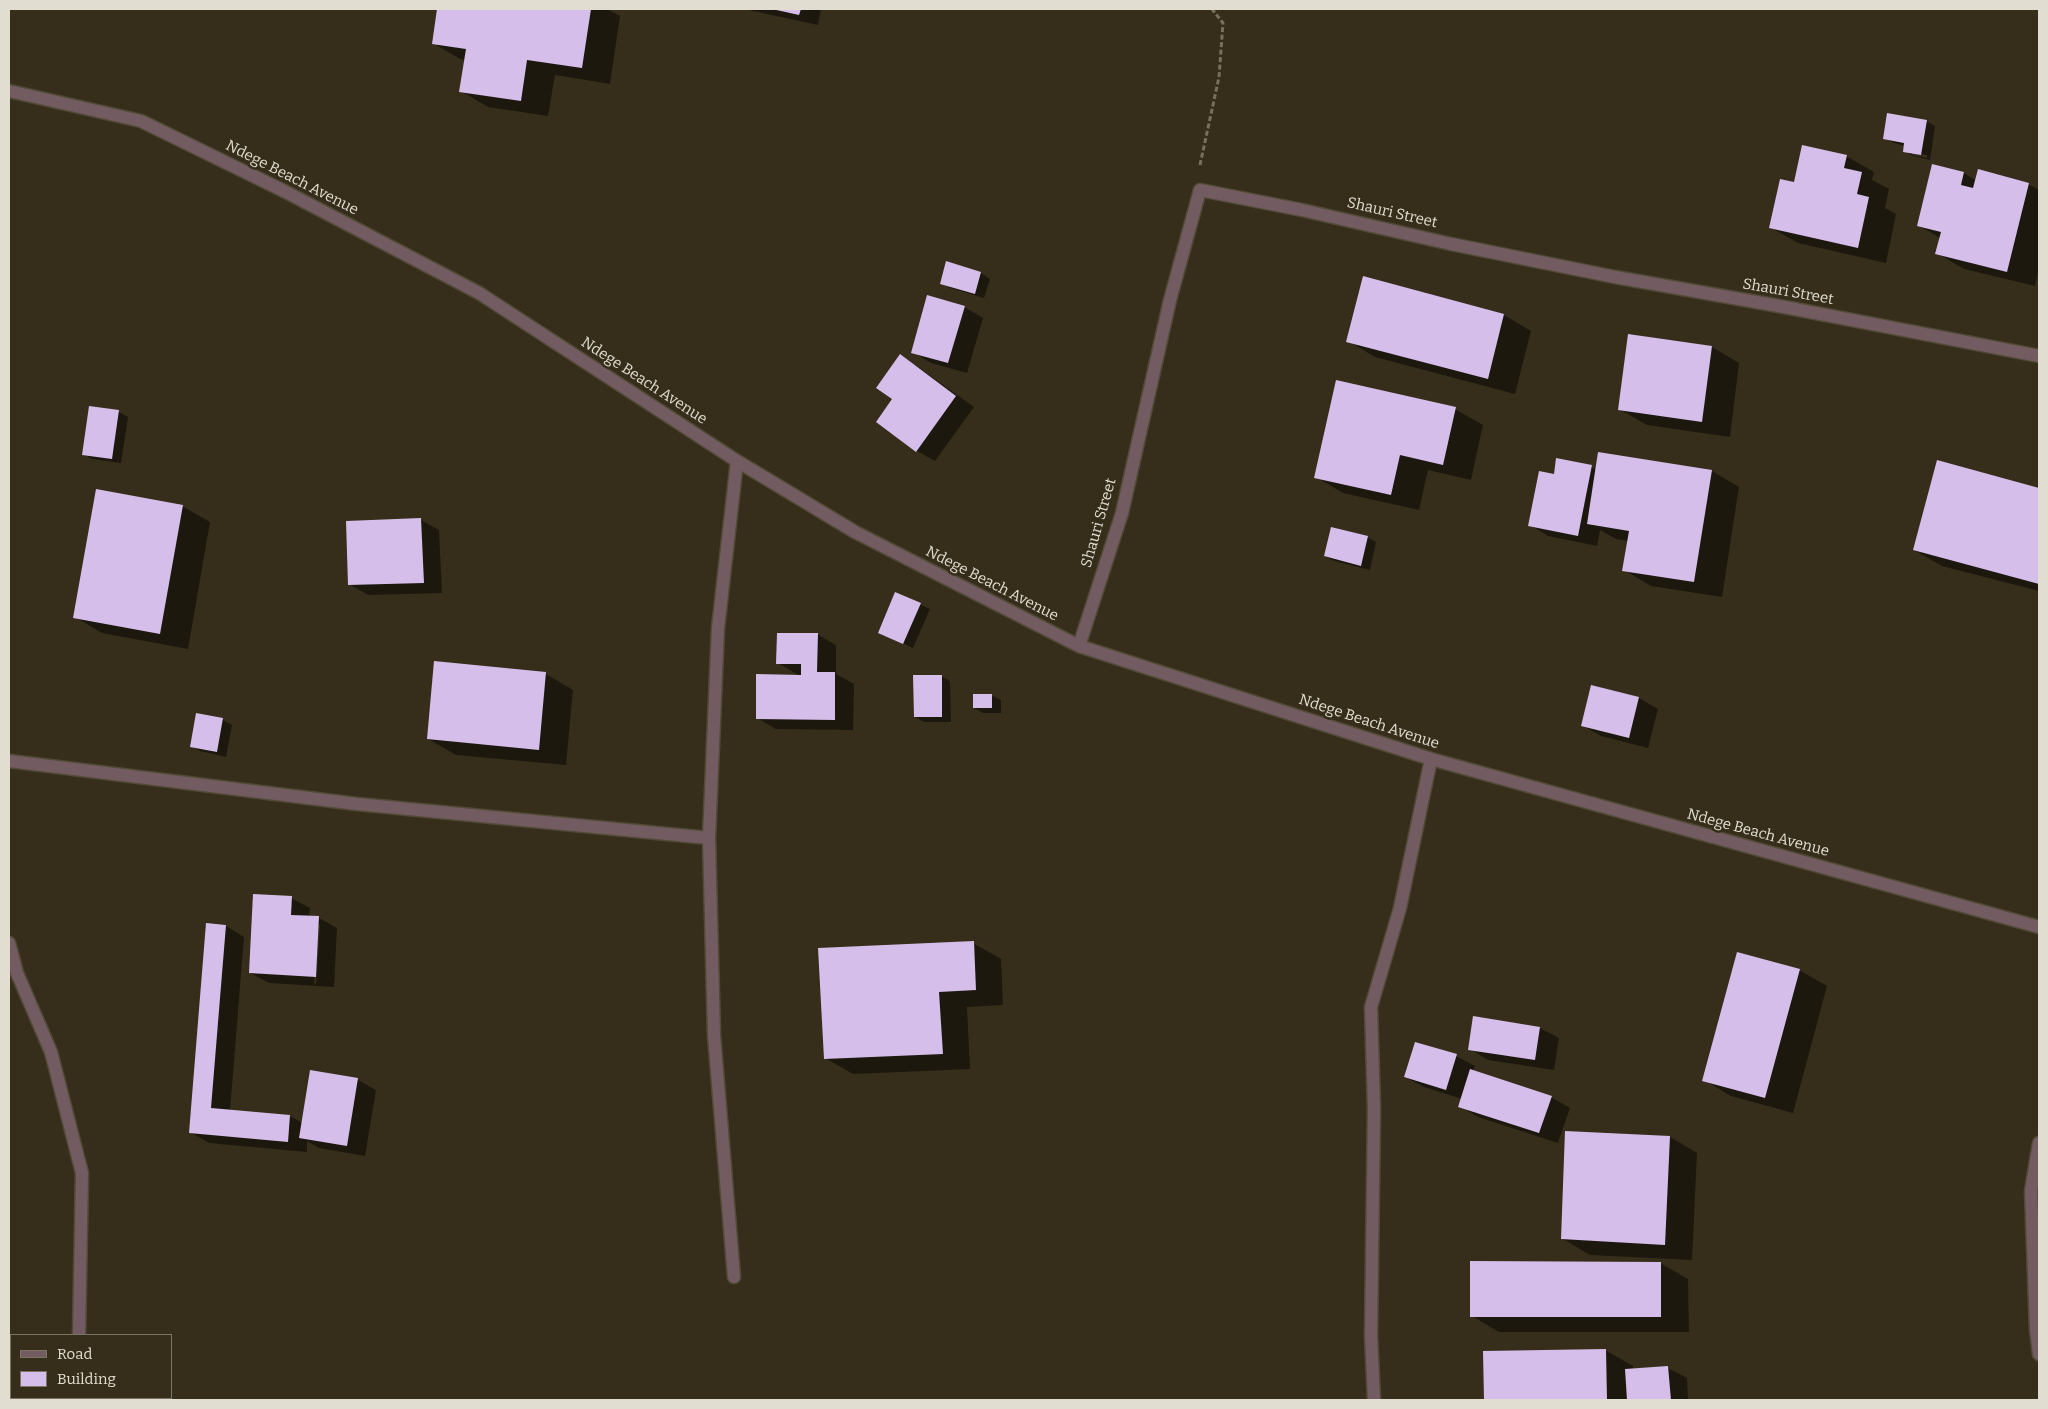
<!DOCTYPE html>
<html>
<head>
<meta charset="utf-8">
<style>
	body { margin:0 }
	#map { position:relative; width:2048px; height:1409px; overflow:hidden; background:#362e1a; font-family:Bitter,serif }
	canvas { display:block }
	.frame { position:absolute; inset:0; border:10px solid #e2ddd1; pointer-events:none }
	.legend { position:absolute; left:10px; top:1334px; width:162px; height:65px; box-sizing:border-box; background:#362e1a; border:1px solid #7b7463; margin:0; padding:6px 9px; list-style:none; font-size:15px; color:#e2ddd1 }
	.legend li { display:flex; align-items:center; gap:10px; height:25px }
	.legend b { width:25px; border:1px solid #7b7463 }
</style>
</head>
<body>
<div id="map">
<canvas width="2048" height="1409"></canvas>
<div class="frame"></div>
<ul class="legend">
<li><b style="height:6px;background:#725c61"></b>Road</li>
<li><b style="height:14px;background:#d6beeb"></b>Building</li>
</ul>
</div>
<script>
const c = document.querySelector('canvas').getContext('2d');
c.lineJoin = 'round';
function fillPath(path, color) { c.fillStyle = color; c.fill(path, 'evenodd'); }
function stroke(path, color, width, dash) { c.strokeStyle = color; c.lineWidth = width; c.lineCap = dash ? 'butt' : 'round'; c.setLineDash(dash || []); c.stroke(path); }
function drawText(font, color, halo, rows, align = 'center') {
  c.font = font + ' Bitter,serif'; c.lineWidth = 5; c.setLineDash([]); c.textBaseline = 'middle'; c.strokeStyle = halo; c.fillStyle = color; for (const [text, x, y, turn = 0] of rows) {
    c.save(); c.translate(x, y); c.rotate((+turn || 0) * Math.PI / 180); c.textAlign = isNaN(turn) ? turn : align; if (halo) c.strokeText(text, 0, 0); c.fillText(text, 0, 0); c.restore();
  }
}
fillPath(new Path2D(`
	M438 9H607L620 16 610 84 555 75 548 116 488 107 461 91 465 60 460 59 433 43Z
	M744 9H821L818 25Z
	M1926 121 1935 126 1930 160 1913 156 1904 151 1905 146 1894 143 1885 138ZM1912 152 1927 155V158L1912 155Z
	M1846 156 1874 172 1872 180 1889 189 1885 208 1896 214 1886 263 1798 243 1770 227 1795 183Z
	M1933 165 1964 173 1977 181 2028 184 2039 190V268L2035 286 1964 269 1937 253 1940 238 1918 225Z
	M947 263 981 273 990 279 984 298 950 288 941 283Z
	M1364 278 1504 315 1531 331 1515 394 1375 357 1348 341Z
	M964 307 983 318 967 373 931 363 913 352Z
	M1712 347 1739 363 1730 437 1647 425 1619 409Z
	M900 356 918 367 974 407 935 461 917 451 894 398Z
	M90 408 119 412 128 417 121 463 92 459 83 454Z
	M1455 409 1483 425 1471 480 1428 470 1419 510 1343 493 1316 477Z
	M1938 462 2039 489V591L1942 566 1914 550Z
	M1591 467 1597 470 1712 471 1739 487 1722 597 1651 586 1624 570 1628 541 1616 539 1600 530 1597 546 1548 536 1530 525 1555 475Z
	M182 506 210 522 188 649 102 633 75 617Z
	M421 520 439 530 442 593 368 595 349 584Z
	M1367 537 1376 542 1370 570 1334 561 1325 556Z
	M896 593 930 609 913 648 879 632Z
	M817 634 836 645V674L854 684 853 730 776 729 757 718 800 676 778 663Z
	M546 674 573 690 566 765 456 755 428 739Z
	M941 676 950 681 951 722H924L915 717Z
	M1592 686 1639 698 1658 709 1648 748 1601 736 1582 725Z
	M991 695 1001 700V713H983L974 708Z
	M197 715 223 720 232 725 226 757 200 751 191 746Z
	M291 898 310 908 309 917 319 918 337 928 334 987 269 983 250 973ZM317 925H320L316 984 314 983Z
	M226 926 244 937 230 1111 290 1116 302 1123 358 1080 376 1090 365 1156 319 1148 307 1141V1152L209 1143 190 1132Z
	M973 943 1001 959 1003 1005 967 1007 970 1069 853 1074 825 1058Z
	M1799 970 1827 986 1793 1113 1731 1096 1704 1080Z
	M1474 1018 1540 1028 1559 1038 1554 1070 1488 1060 1470 1049Z
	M1456 1056 1475 1066 1473 1071 1551 1097 1570 1108 1558 1143 1478 1117 1460 1106 1462 1099 1424 1087 1405 1077Z
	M1670 1137 1697 1153 1692 1260 1590 1255 1563 1239Z
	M1660 1263 1688 1279 1689 1332H1499L1472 1316Z
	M1605 1350 1633 1366V1370L1668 1368 1687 1378 1688 1400H1485L1484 1352Z`), '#0007');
fillPath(new Path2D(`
	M437 9H591L582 68 527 60 521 101 459 92 466 49 432 44Z
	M772 9H801L799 15Z
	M1887 113 1927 120 1921 155 1903 152 1904 143 1883 139Z
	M1802 145 1847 155 1844 168 1862 172 1857 194 1869 197 1858 248 1769 228 1780 179 1794 182Z
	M1932 164 1964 172 1961 185 1973 188 1978 169 2029 183 2007 272 1935 254 1941 232 1917 226Z
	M946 261 981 272 975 294 940 284Z
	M1363 276 1504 314 1488 379 1346 342Z
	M927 295 965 306 948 363 911 353Z
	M1628 334 1712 346 1702 422 1618 410Z
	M900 354 956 396 916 452 876 422 892 399 876 388Z
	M1336 380 1456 407 1443 465 1400 455 1391 495 1314 478Z
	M89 406 119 410 112 459 82 455Z
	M1598 452 1712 470 1694 582 1622 571 1629 531 1587 524Z
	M1556 458 1592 465 1578 536 1528 526 1539 471 1554 474Z
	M1937 460 2039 488V584L1913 550Z
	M96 489 183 505 160 634 73 618Z
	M421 518 424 583 348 585 346 521Z
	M1331 527 1368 536 1361 566 1324 556Z
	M895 592 921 603 903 644 878 633Z
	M777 633H818L817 672H835V720L756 719V674L801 675V664H776Z
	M434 661 546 672 539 750 427 739Z
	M913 675H942V717H914Z
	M1591 685 1639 697 1629 738 1581 726Z
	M973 694H992V708H973Z
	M196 713 223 718 217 752 190 747Z
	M253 894 292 896 291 915 319 916 316 977 249 973Z
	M206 923 226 925 211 1108 290 1115 288 1142 189 1133Z
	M974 941 976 990 939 992 943 1054 824 1059 818 948Z
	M1737 952 1800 969 1765 1098 1702 1081Z
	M1473 1016 1540 1027 1535 1060 1468 1050Z
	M1415 1042 1457 1054 1446 1090 1404 1077Z
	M1470 1069 1552 1096 1539 1133 1458 1107Z
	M310 1070 358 1078 347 1146 299 1138Z
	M1565 1131 1670 1136 1665 1245 1561 1239Z
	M1470 1261 1661 1262V1317H1470Z
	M1606 1349 1607 1400H1484L1483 1351Z
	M1668 1366 1671 1400H1627L1625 1369Z`), '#d6beeb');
const street = new Path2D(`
	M9 91 141 121 284 191 479 293 737 461 855 532 1079 646 1431 759 2039 927
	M1079 646 1122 513 1170 300 1200 190 1302 210 1451 244 1615 277 1779 306 2039 356
	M9 761 357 804 709 838
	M9 943 17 973 51 1052 82 1173 79 1335
	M2039 1143 2031 1191 2036 1329 2039 1354
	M734 1277 714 1035 709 838 718 628 737 461
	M78 1400V1398
	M1374 1400 1371 1335 1374 1109 1371 1007 1400 908 1431 759`);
stroke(street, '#524a37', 15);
stroke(new Path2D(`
	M1200 165 1219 77 1223 23 1212 9`), '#77705f', 3, [5, 2.5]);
stroke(street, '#725c61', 12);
drawText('15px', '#e2ddd1', '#362e1a', [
	["Ndege Beach Avenue",292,178,27],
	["Shauri Street",1392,213,13],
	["Shauri Street",1788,292,10],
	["Ndege Beach Avenue",644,381,33],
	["Shauri Street",1099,523,-74],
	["Ndege Beach Avenue",992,584,27],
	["Ndege Beach Avenue",1369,722,18],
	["Ndege Beach Avenue",1758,833,15]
]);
</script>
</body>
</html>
